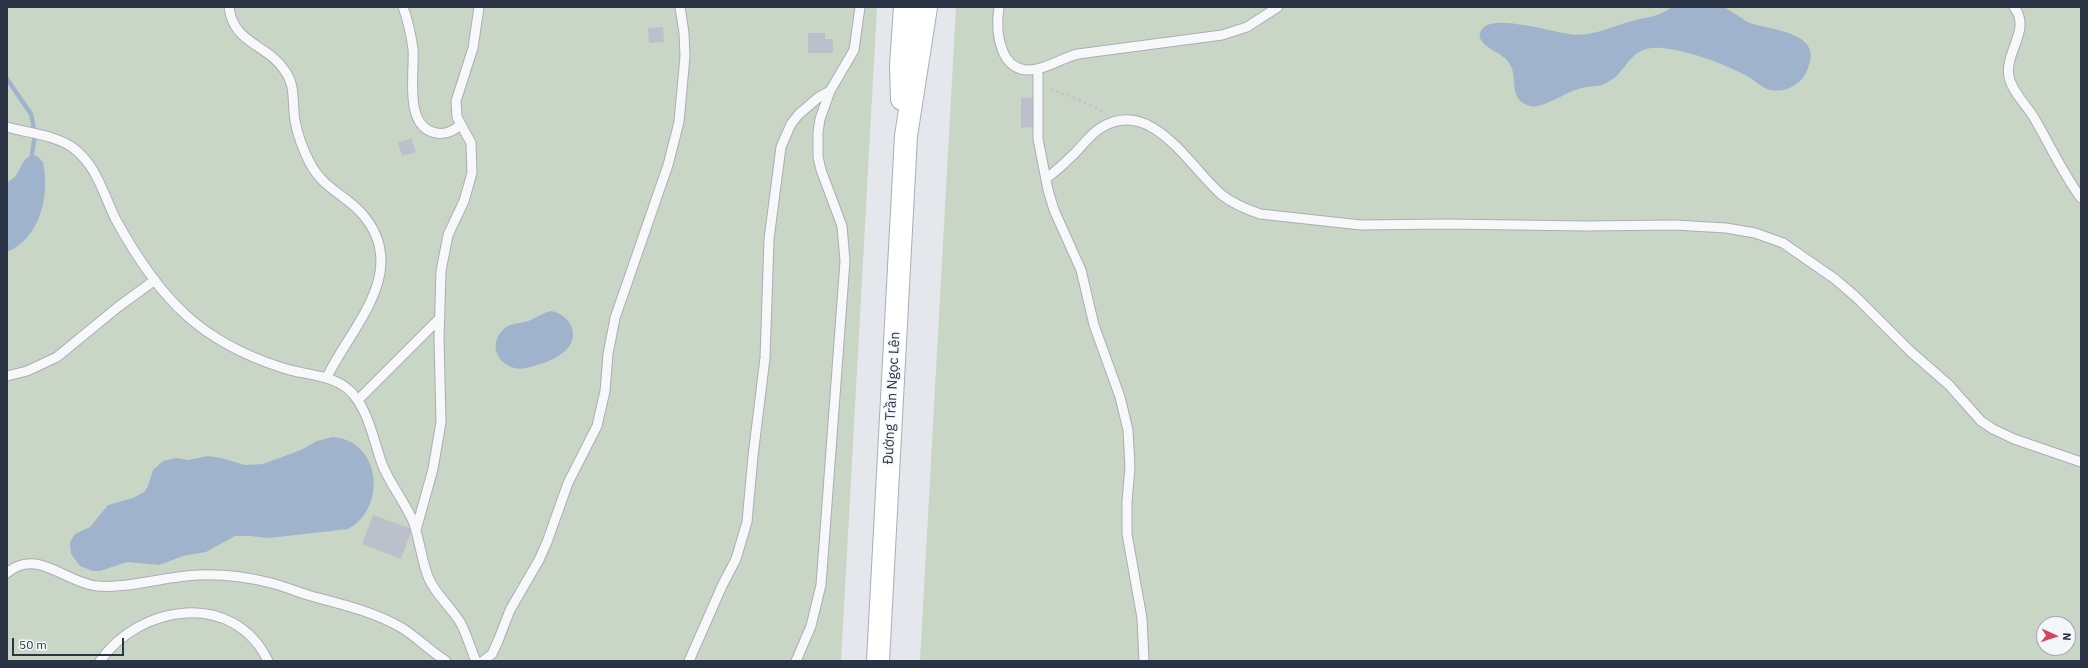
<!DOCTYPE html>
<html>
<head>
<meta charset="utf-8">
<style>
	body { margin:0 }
	#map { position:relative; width:2088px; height:668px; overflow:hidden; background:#e4e7ec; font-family:"IBM Plex Sans",sans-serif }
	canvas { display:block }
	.frame { position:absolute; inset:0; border:8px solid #2b3445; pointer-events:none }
	.north { position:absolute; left:2036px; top:616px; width:40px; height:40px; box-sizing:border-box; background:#f4f6f9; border:1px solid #a4a8b1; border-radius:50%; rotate:93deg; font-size:11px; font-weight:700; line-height:16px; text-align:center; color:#2b3445 }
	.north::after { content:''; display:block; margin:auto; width:14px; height:18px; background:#d1495b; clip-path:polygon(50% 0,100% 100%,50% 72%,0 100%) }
	.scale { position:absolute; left:12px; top:638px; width:112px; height:18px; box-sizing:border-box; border:2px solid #2b3445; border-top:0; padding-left:5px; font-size:12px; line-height:14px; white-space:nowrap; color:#2b3445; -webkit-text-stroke:3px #f4f6f9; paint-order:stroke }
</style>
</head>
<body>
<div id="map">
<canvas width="2088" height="668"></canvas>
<div class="frame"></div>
<div class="north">N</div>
<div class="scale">50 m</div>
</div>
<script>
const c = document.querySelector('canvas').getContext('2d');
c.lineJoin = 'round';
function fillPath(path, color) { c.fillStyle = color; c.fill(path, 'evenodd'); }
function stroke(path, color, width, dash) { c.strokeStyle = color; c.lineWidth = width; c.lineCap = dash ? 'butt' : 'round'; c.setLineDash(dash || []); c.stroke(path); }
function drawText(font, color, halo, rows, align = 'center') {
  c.font = font + ' "IBM Plex Sans",sans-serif'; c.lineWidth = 3; c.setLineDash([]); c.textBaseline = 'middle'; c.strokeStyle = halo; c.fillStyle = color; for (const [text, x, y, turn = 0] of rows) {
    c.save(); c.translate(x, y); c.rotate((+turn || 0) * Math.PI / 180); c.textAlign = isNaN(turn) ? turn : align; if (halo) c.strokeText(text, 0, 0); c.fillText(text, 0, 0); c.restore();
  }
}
fillPath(new Path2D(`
	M7 7H877L841 661H7Z
	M956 7H2081V661H920ZM2044 624H2068V648H2044Z`), '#c9d6c5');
fillPath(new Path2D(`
	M1672 7C1684 7 1713 4 1723 7 1730 9 1741 19 1750 23 1770 30 1824 32 1808 68 1805 78 1796 86 1787 89 1780 91 1773 91 1767 89 1760 86 1754 80 1747 76 1722 63 1690 51 1662 48 1628 45 1630 70 1608 82 1601 87 1594 86 1586 87 1568 90 1555 102 1538 106 1533 107 1528 106 1523 103 1507 93 1522 69 1502 56 1494 50 1471 41 1483 28 1497 13 1558 35 1579 35 1598 34 1614 26 1632 21 1647 17 1659 17 1672 7Z
	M32 155 37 156 43 162C50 195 41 237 7 252V182C22 177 18 160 32 155Z
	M551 311C569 314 581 334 567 349 557 360 539 365 526 368 505 373 486 350 501 332 503 329 507 326 510 325 516 323 522 323 528 321 536 318 542 313 551 311Z
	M332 437C382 440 387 509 348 529L269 538 250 536H235L206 552 183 556 159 565 127 562 100 571H93L80 566 71 554 70 542 75 534 90 527 108 505 133 498 144 492 148 486 153 470 163 461 176 458 188 460 208 456 221 458 245 465 263 464 301 450 317 441Z`), '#9fb4cc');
stroke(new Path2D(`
	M7 79 31 114 35 134 32 155`), '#9fb4cc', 4.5);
fillPath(new Path2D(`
	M663 27 664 42 649 43 648 28Z
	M808 33H825V39H833V53H808Z
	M1021 98H1033V127L1021 128Z
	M411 138 416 152 402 156 398 143Z
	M373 515 412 529 401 559 362 544Z`), '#bbc0ca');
const lane = new Path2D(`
	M229 7C233 44 268 44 285 71 296 86 292 103 295 121 298 136 303 150 310 163 324 190 347 195 364 216 410 272 351 327 327 377
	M403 7C408 21 411 34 413 49 415 72 403 127 436 133 446 135 454 131 461 124
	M999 7C995 33 1000 77 1037 69 1052 66 1064 57 1078 54L1222 35 1247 27 1278 7
	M2014 7C2032 30 2004 52 2009 77 2012 91 2025 104 2033 116 2049 143 2062 172 2081 198
	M1038 69V139L1048 190 1054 210 1081 270 1094 325 1120 397 1128 430 1130 467 1127 502V534L1142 618 1144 661
	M7 127C28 133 54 135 72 147 96 164 103 193 115 218 134 253 157 289 187 316 214 340 246 356 280 367 304 376 335 373 353 394 370 415 373 439 382 464 390 484 404 501 413 521 420 540 421 560 429 579 437 596 451 607 460 622 467 634 470 648 476 661
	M1046 179C1056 171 1066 162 1075 153 1083 145 1090 135 1099 129 1151 94 1190 168 1222 195 1233 204 1246 209 1260 214L1361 225 1446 224 1586 226 1675 225 1726 228 1755 233 1783 243 1835 279 1856 297 1910 351 1949 385 1981 421 1993 429 2014 439 2081 462
	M7 376 27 371 57 357 118 307 155 280
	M358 400 440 318
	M416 530 433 469 441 422 439 338 441 271 448 235 464 201 472 173 471 143 457 117 456 101 473 48 479 7
	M7 573C36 547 66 583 97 586 129 589 165 576 199 575 223 574 247 577 271 583 284 586 297 592 311 596 341 604 375 612 402 628 418 638 430 651 446 661
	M100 661C140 604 234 590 268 661
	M483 661 492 654 498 641 510 610 539 560 547 542 568 483 597 426 605 391 608 354 615 318 668 165 679 122 685 56 684 33 680 7
	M689 661 722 586 736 559 747 522 753 456 765 358 769 239 781 147 791 124 799 114 819 97 830 91
	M796 661 811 626 821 585 845 261 842 226 821 170 818 157V132L820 119 830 91 854 50 860 7`);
const secondary = new Path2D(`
	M902 99 901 66 905 7
	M878 661 906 136 926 7`);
stroke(lane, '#a9aeb7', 11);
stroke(secondary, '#a9aeb7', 24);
stroke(new Path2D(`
	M1050 89 1082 101 1106 113`), '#c2c5cb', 2.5, [3, 3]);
stroke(lane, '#f7f8fa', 9);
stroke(secondary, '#fff', 22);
drawText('14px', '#2b3445', '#f4f6f9', [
	["Đường Trần Ngọc Lên",892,398,-87]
]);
</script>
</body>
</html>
